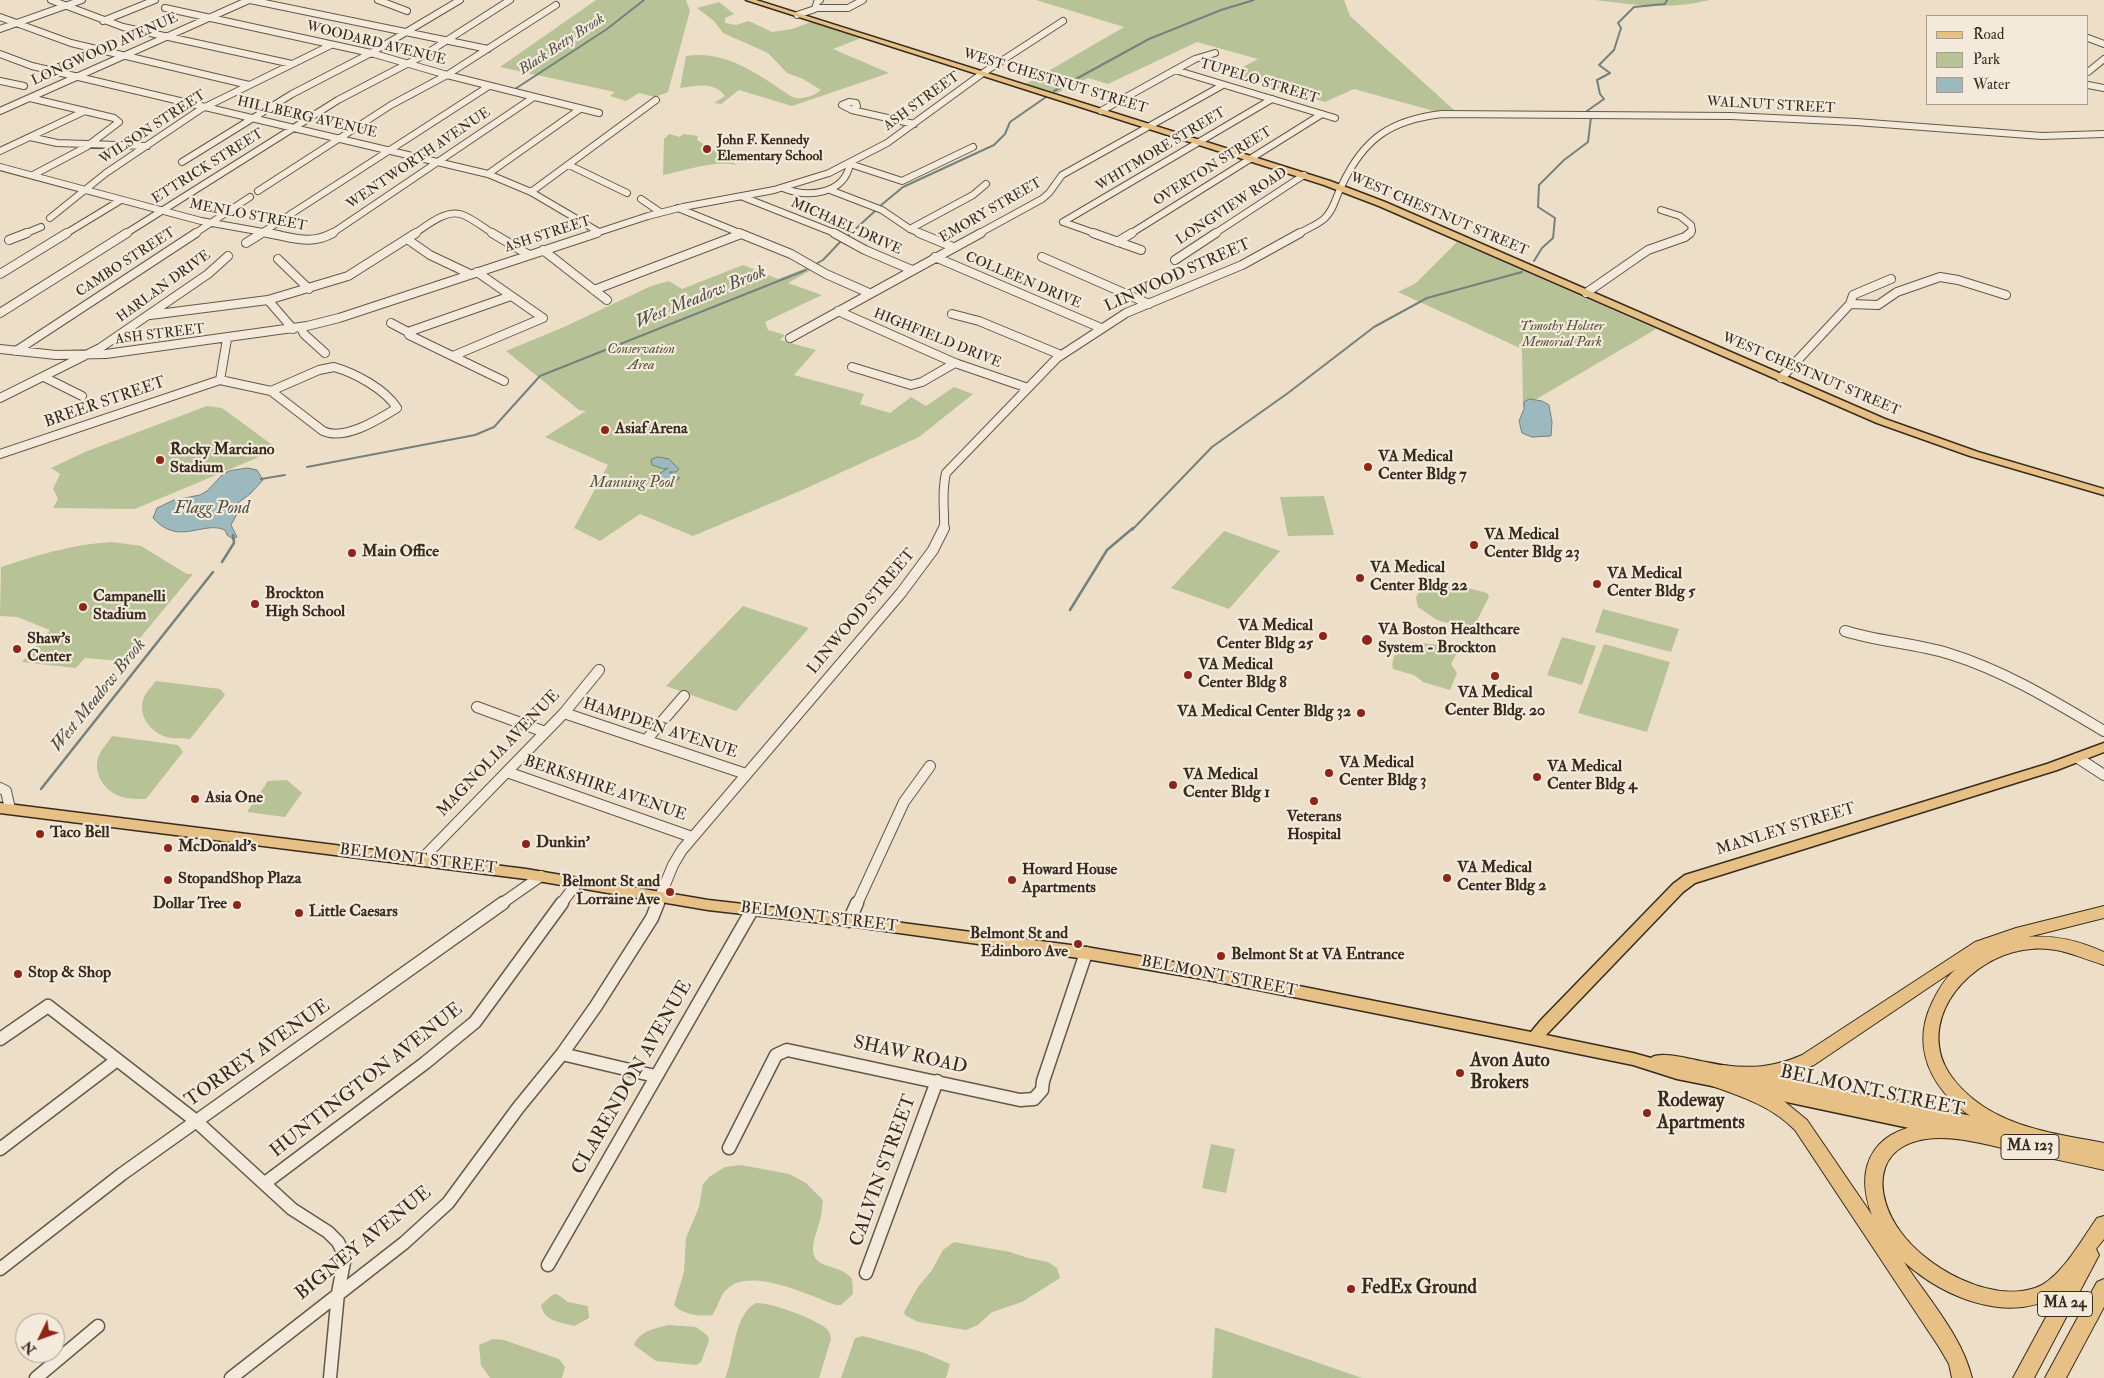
<!DOCTYPE html>
<html>
<head>
<meta charset="utf-8">
<style>
	body { margin:0 }
	#map { position:relative; width:2104px; height:1378px; overflow:hidden; background:#eddfc7; font-family:"IM FELL Double Pica",serif }
	canvas { display:block }
	.legend { position:absolute; left:1926px; top:15px; width:162px; height:90px; box-sizing:border-box; background:#f3eadb; border:1px solid #a89e8f; margin:0; padding:6px 9px; list-style:none; font-size:15px; color:#372b1e }
	.legend li { display:flex; align-items:center; gap:10px; height:25px }
	.legend b { width:25px; border:1px solid #a89e8f }
	.north { position:absolute; left:15px; top:1313px; width:50px; height:50px; box-sizing:border-box; background:#f3eadb; border:1px solid #a89e8f; border-radius:50%; rotate:228deg; font-size:14px; font-weight:700; line-height:20px; text-align:center; color:#372b1e }
	.north::after { content:''; display:block; margin:auto; width:18px; height:22px; background:#8f2418; clip-path:polygon(50% 0,100% 100%,50% 72%,0 100%) }
</style>
</head>
<body>
<div id="map">
<canvas width="2104" height="1378"></canvas>
<ul class="legend">
<li><b style="height:6px;background:#e6c084"></b>Road</li>
<li><b style="height:14px;background:#b7c296"></b>Park</li>
<li><b style="height:14px;background:#9cbabe"></b>Water</li>
</ul>
<div class="north">N</div>
</div>
<script>
const c = document.querySelector('canvas').getContext('2d');
c.lineJoin = 'round';
function fillPath(path, color) { c.fillStyle = color; c.fill(path, 'evenodd'); }
function stroke(path, color, width, dash) { c.strokeStyle = color; c.lineWidth = width; c.lineCap = dash ? 'butt' : 'round'; c.setLineDash(dash || []); c.stroke(path); }
function drawText(font, color, halo, rows, align = 'center') {
  c.font = font + ' "IM FELL Double Pica",serif'; c.lineWidth = 4.5; c.setLineDash([]); c.textBaseline = 'middle'; c.strokeStyle = halo; c.fillStyle = color; for (const [text, x, y, turn = 0] of rows) {
    c.save(); c.translate(x, y); c.rotate((+turn || 0) * Math.PI / 180); c.textAlign = isNaN(turn) ? turn : align; if (halo) c.strokeText(text, 0, 0); c.fillText(text, 0, 0); c.restore();
  }
}
fillPath(new Path2D(`
	M596 0H686L690 11 668 92 655 97 639 93 626 101 610 96 615 92 500 67Z
	M1036 0H1344L1350 16 1454 110 1434 111 1354 89 1325 102 1229 74 1258 59 1197 42 1108 84 1088 78 1057 93 1026 84 1124 27Z
	M1595 0H1709C1672 10 1633 5 1595 0Z
	M719 2 734 14 725 18V23L736 25 749 21 772 32 792 29 811 22 861 38 833 49 889 73 792 106 739 90 721 104 714 103 725 96C714 81 696 86 680 88L686 56C727 50 759 75 792 97 801 100 813 97 821 90L803 79 787 73 768 53 723 33 714 21 697 8Z
	M669 134 680 137 683 134 698 136 697 140 737 165C713 160 687 170 663 175L664 139Z
	M1457 242 1656 329 1523 407 1522 349 1398 292 1416 283Z
	M743 265 778 279 806 268 811 270 788 283 822 295 765 322 768 330 785 335 780 340 816 350 794 375 864 394 860 404 890 413 911 397 926 406 954 387 973 394 919 437 800 491 693 536 640 514 600 541 574 528 608 465 545 437 586 411 579 410 506 351 564 327 651 286 669 281 682 289Z
	M207 406 222 408 278 449 135 509 53 508 58 499 53 489 60 474 51 468 85 452Z
	M1324 496 1334 535 1288 536 1280 497Z
	M1224 531 1280 551 1229 609 1171 588Z
	M112 542 141 546 187 574H193L121 661 85 658 76 668 22 662 50 630 17 617 0 616 1 567C38 555 73 544 112 542Z
	M1426 577 1487 593 1489 597 1472 630 1437 620 1418 607 1416 598Z
	M743 606 809 628 736 711 666 686Z
	M1603 609 1679 629 1671 652 1595 632Z
	M1562 637 1596 646 1582 685 1547 675Z
	M1410 642 1440 645 1457 653 1451 664 1457 673 1450 690 1423 682 1414 675 1393 669C1390 657 1400 646 1410 642Z
	M1604 644 1670 662 1647 732 1578 713Z
	M156 681 220 689 225 695 190 739C183 738 173 739 166 737 149 731 137 714 144 697 147 691 152 686 156 681Z
	M112 736 178 745 183 752 146 799C139 799 129 799 122 797 103 791 91 771 100 753 103 747 109 741 112 736Z
	M287 780 302 793 285 817 247 812 268 781Z
	M1211 1144 1235 1149 1226 1193 1202 1188Z
	M741 1165 789 1174 806 1183 823 1200C822 1206 822 1213 820 1220 816 1237 803 1259 828 1266 837 1269 846 1271 852 1279L853 1294 841 1305H836C810 1296 748 1264 725 1291 719 1298 718 1308 712 1315 701 1317 681 1314 674 1305L684 1272 686 1238 699 1207 703 1184 709 1177 725 1167Z
	M954 1242 1010 1252 1028 1258 1048 1262 1057 1268 1060 1278 1022 1302 992 1312 978 1325 966 1330 918 1322 905 1315 904 1312 918 1287 932 1270 943 1250Z
	M557 1294 568 1302 588 1306 589 1318 574 1326C561 1322 544 1322 541 1305L552 1295Z
	M756 1303C773 1303 809 1317 823 1326 828 1329 831 1334 831 1339L819 1378H725C735 1356 733 1315 756 1303Z
	M669 1325 696 1327 708 1336 709 1341 701 1362 696 1365 656 1361 634 1345C639 1331 656 1328 669 1325Z
	M1215 1327 1362 1378H1212Z
	M863 1336 922 1352 950 1364 946 1378H841L855 1338Z
	M493 1339 504 1340 559 1359 565 1367 562 1378H490L481 1365 479 1345Z`), '#b7c296');
const water = new Path2D(`
	M1530 399 1542 401 1549 405 1552 422 1551 436 1532 437 1522 433 1519 421 1524 409V402Z
	M658 457 669 459 679 469 676 472H669L680 478 662 489 654 486 662 480 655 477 668 468 664 469 652 465 651 460Z
	M248 468 257 470 263 480 250 494 231 508 238 512 231 525 237 537 233 539 227 535 225 530C203 520 179 547 153 518L157 508 174 500 200 495 207 491 222 475 229 471Z`);
fillPath(water, '#9cbabe');
stroke(water, '#74817e', 1);
stroke(new Path2D(`
	M515 89 607 29 644 0
	M1054 91 1149 39 1221 10 1254 0
	M1587 111 1604 99 1600 94 1597 80 1610 73 1599 65 1614 50 1621 28 1618 23 1634 7 1665 4 1667 0
	M880 206 903 187 994 145 1005 134 1010 122 1046 97
	M849 235 875 211
	M1534 261 1542 248 1553 238 1555 218 1538 207 1539 185 1564 160 1588 142 1591 117
	M814 265 823 260 842 240
	M307 467 475 435 494 427 540 376 806 270
	M261 479 285 475
	M1132 530 1212 447 1288 393 1374 327 1427 298 1522 272`), '#74817e', 2);
stroke(new Path2D(`
	M222 562 234 543 233 535
	M1070 610 1107 550 1133 528
	M41 789 213 572`), '#74817e', 2.5);
const minorFar3 = new Path2D(`
	M51 0 123 27 292 64
	M250 0 488 49
	M378 0 407 11
	M165 8 371 53 447 75 599 113
	M817 8H848L863 0
	M797 15 815 9 817 2 820 0
	M0 17 71 43 249 85
	M103 21 155 0
	M0 29 82 0
	M2088 38 2104 44
	M0 54 32 66 488 174 531 192 599 232
	M1175 70 1335 118
	M2088 72 2104 59
	M0 81 24 86
	M2088 85 2104 88
	M30 98 114 118 119 122 86 147 33 175
	M849 102 856 103 857 106 852 110 842 105Z
	M852 110 914 124
	M0 111 249 0
	M1101 111 1195 59 1215 53
	M30 137 57 143 147 146
	M0 151 85 111
	M182 162 292 94 371 53 460 0
	M569 165 627 193
	M0 167 201 221 274 234
	M488 174 580 109
	M783 188C807 198 844 195 850 164L902 181 973 147
	M830 190 882 210 910 229 922 234
	M258 191 391 105 447 75 556 5
	M531 192 656 100
	M743 197 837 234
	M641 199 660 212
	M678 208 742 234
	M1661 210 1680 216 1691 225 1692 231 1688 234
	M50 218 106 173 201 109 331 45
	M1063 222 1272 99
	M1063 222 1097 234
	M910 229 973 195 986 184
	M24 234 41 227
	M65 234 121 200
	M125 234 338 100 424 55 510 0
	M194 234 250 197
	M260 234 489 86
	M331 234 534 97
	M414 234C426 226 445 210 460 214 471 217 484 228 494 234
	M593 234 648 216 683 207 774 190 829 173 887 143 983 73 1063 21
	M978 234 1042 199 1049 193 1062 175 1223 85
	M1130 234 1322 114
	M1214 234 1304 175
	M1298 234C1306 229 1317 225 1324 219 1334 210 1336 196 1342 185 1364 138 1391 120 1442 114L1731 116 1856 122 2042 136 2104 134`);
const minorFar2 = new Path2D(`
	M267 233C292 237 310 246 333 233
	M492 233 529 255
	M739 233 791 254 826 274 869 293
	M834 233 865 250 912 270
	M919 233 953 247
	M1093 233 1141 250
	M407 239 430 255 470 274
	M9 240 27 233
	M1117 242 1132 233
	M246 243 262 233
	M543 250 607 300
	M935 257 1101 328
	M1042 257 1149 304
	M278 259 309 289
	M1175 260 1216 233
	M477 272 543 318
	M0 274 67 233
	M594 290 741 234
	M1586 293 1648 250 1685 237 1690 233
	M268 300 348 276 416 233
	M1850 304 1878 305 1897 292 1940 277 1958 280 2006 295
	M838 311 955 363 1028 388
	M0 313 127 233
	M952 314 979 321 1061 355
	M150 315 268 300 293 329
	M391 323 408 332 409 335 504 381
	M301 328 304 334 325 353
	M408 332 511 296
	M790 338 981 233
	M0 349 56 355 106 354 307 326 339 318 597 233
	M16 351 196 233
	M453 356 543 318
	M334 367C355 373 385 389 397 408 378 420 344 441 323 431L271 391 319 370Z
	M852 367 911 385 922 382 955 363
	M44 377 82 396
	M1781 378 1850 304 1853 295 1891 279
	M220 380 271 391
	M220 380 227 339
	M0 398 100 348 208 274 228 256
	M0 454 220 380
	M944 530C945 509 941 494 946 473L1057 358 1126 313 1242 265 1300 233`);
const minorFar1 = new Path2D(`
	M1845 631C1879 642 1916 643 1950 654 2005 671 2055 702 2104 731
	M477 707 545 732
	M564 713 746 774
	M647 739 684 696
	M2078 758 2104 775
	M507 772 692 837
	M0 788 6 791 10 809
	M421 860 564 713 599 670
	M501 904 541 876
	M561 904 577 883
	M657 904 673 865 682 850 901 593 933 550 944 528
	M857 904 904 802 930 766`);
const minor = new Path2D(`
	M849 921 857 903
	M0 1039 48 1006 196 1121 292 1209 328 1232 338 1242 343 1252 344 1262 338 1293 330 1378
	M562 1054 655 1076
	M729 1148 776 1055 787 1050 1020 1100 1034 1099 1042 1090 1043 1081 1086 953
	M0 1149 117 1060
	M265 1183 425 1063 475 1022 562 903
	M548 1265 752 910
	M0 1269 122 1174 503 903
	M866 1273 937 1081
	M36 1378 98 1326
	M231 1378 404 1243 448 1203 518 1108 562 1054 596 1006 652 918 658 903`);
const major = new Path2D(`
	M746 0H756L1330 181 1385 202 1885 419 1978 452 2104 489V495L1970 456 1877 423 1379 206 1324 185Z
	M2104 743V752L2057 770 1695 883 1683 892 1546 1035 1633 1053 1651 1058C1660 1050 1697 1061 1710 1063 1809 1082 1907 1103 2006 1123L2012 1125 2014 1130 2012 1135 2006 1137 1948 1125 1950 1128 1948 1133 1942 1135 1749 1094 1743 1093 1741 1088 1745 1083 1734 1081 1735 1083 1733 1088 1727 1089 1677 1079 1633 1065 1535 1045 1203 979 1086 959 849 926 708 910 526 879 0 813V803L526 869 708 900 849 916 1086 947 1203 967 1531 1032 1541 1020 1673 884 1685 875 2047 764Z`);
const highway = new Path2D(`
	M2104 906V918L2028 937C2056 935 2079 941 2104 952V965C2075 956 2055 944 2023 950 1973 958 1920 1012 1945 1066 1953 1082 1969 1097 1984 1107 2020 1130 2063 1135 2104 1143V1170C2074 1163 2045 1157 2015 1151 1987 1145 1955 1135 1926 1139 1873 1147 1874 1195 1900 1231 1926 1268 1990 1303 2035 1288 2060 1280 2082 1239 2097 1218L2104 1216V1239L2096 1249 2099 1255 2034 1378H2013L2058 1295C2008 1325 1943 1297 1904 1262 1927 1297 1962 1336 1972 1378H1952L1949 1364 1939 1347 1795 1130C1771 1106 1743 1097 1712 1086L1709 1081 1712 1076 1716 1075 1714 1072 1717 1067 1723 1065C1752 1069 1775 1067 1802 1055L1975 942 2016 928ZM1956 969C1945 978 1938 990 1932 1003 1903 1063 1952 1115 2006 1134 1983 1129 1958 1123 1934 1124 1878 1126 1852 1162 1872 1215L1807 1120 1779 1097 1741 1081 1776 1079 1814 1065Z
	M2104 1279V1307L2066 1378H2045L2097 1282Z`);
stroke(minorFar3, '#645848', 8);
stroke(minorFar2, '#645848', 10);
stroke(minorFar1, '#645848', 12);
stroke(minor, '#645848', 15);
stroke(major, '#372b1e', 3);
stroke(highway, '#372b1e', 2);
stroke(minorFar3, '#f3eadb', 6);
stroke(minorFar2, '#f3eadb', 8);
stroke(minorFar1, '#f3eadb', 10);
stroke(minor, '#f3eadb', 12);
fillPath(major, '#e6c084');
fillPath(highway, '#e6c084');
for (const [x, y, r, color] of [
	[707,149,5,"#8f2418"],
	[605,430,5,"#8f2418"],
	[160,460,5,"#8f2418"],
	[1368,467,5,"#8f2418"],
	[1474,545,5,"#8f2418"],
	[352,553,5,"#8f2418"],
	[1360,578,5,"#8f2418"],
	[1597,584,5,"#8f2418"],
	[255,604,5,"#8f2418"],
	[83,607,5,"#8f2418"],
	[1323,636,5,"#8f2418"],
	[1367,640,6,"#8f2418"],
	[17,649,5,"#8f2418"],
	[1188,675,5,"#8f2418"],
	[1495,676,5,"#8f2418"],
	[1361,713,5,"#8f2418"],
	[1329,773,5,"#8f2418"],
	[1537,777,5,"#8f2418"],
	[1173,785,5,"#8f2418"],
	[195,799,5,"#8f2418"],
	[1314,801,5,"#8f2418"],
	[40,834,5,"#8f2418"],
	[526,844,5,"#8f2418"],
	[168,848,5,"#8f2418"],
	[1447,878,5,"#8f2418"],
	[168,880,5,"#8f2418"],
	[1012,880,5,"#8f2418"],
	[670,892,5,"#8f2418"],
	[237,905,5,"#8f2418"],
	[299,913,5,"#8f2418"],
	[1078,944,5,"#8f2418"],
	[1221,956,5,"#8f2418"],
	[18,974,5,"#8f2418"],
	[1460,1073,5,"#8f2418"],
	[1647,1113,5,"#8f2418"],
	[1351,1289,5,"#8f2418"]
]) { const dot = new Path2D(); dot.arc(x, y, r, 0, 2 * Math.PI); c.fillStyle = color; c.fill(dot); stroke(dot, '#f3eadb', 2); }
drawText('14px', '#372b1e', '#f3eadb', [
	["WOODARD AVENUE",376,44,14],
	["LONGWOOD AVENUE",105,50,-24],
	["WEST CHESTNUT STREET",1055,82,17],
	["TUPELO STREET",1259,82,17],
	["ASH STREET",922,102,-36],
	["WALNUT STREET",1771,106,3],
	["HILLBERG AVENUE",307,118,13],
	["WILSON STREET",153,128,-33],
	["WHITMORE STREET",1161,150,-31],
	["WENTWORTH AVENUE",419,159,-34],
	["ETTRICK STREET",208,167,-32],
	["OVERTON STREET",1213,167,-32],
	["LONGVIEW ROAD",1232,207,-33],
	["EMORY STREET",991,211,-30],
	["WEST CHESTNUT STREET",1439,215,23],
	["MENLO STREET",248,216,11],
	["MICHAEL DRIVE",846,227,24],
	["ASH STREET",548,235,-18],
	["CAMBO STREET",126,263,-33],
	["COLLEEN DRIVE",1023,281,23],
	["HARLAN DRIVE",164,287,-36],
	["ASH STREET",160,335,-7],
	["HIGHFIELD DRIVE",937,339,22],
	["WEST CHESTNUT STREET",1811,375,23]
]);
drawText('bold 14px', '#372b1e', '#f3eadb', [
	["John F. Kennedy",717,141],
	["Elementary School",717,157]
], 'left');
drawText('italic 14px', '#57513c', '#f3eadb', [
	["Timothy Holster",1562,327],
	["Memorial Park",1562,343],
	["Conservation",641,350],
	["Area",641,366]
]);
drawText('italic 15px', '#504f46', '#f3eadb', [
	["Black Betty Brook",562,45,-33]
]);
for (const [x, y, w] of [
	[2030,1147,58],
	[2065,1304,55]
]) { const box = new Path2D(); box.roundRect(x - w / 2, y - 12.5, w, 25, 4); c.fillStyle = '#f3eadb'; c.fill(box); stroke(box, '#372b1e', 1); }
drawText('bold 15px', '#372b1e', null, [
	["MA 123",2030,1147],
	["MA 24",2065,1304]
]);
drawText('16px', '#372b1e', '#f3eadb', [
	["LINWOOD STREET",1178,276,-24],
	["BREER STREET",105,403,-19],
	["LINWOOD STREET",862,612,-50],
	["HAMPDEN AVENUE",660,729,18],
	["MAGNOLIA AVENUE",499,754,-46],
	["BERKSHIRE AVENUE",605,789,19],
	["MANLEY STREET",1786,830,-17],
	["BELMONT STREET",418,860,7],
	["BELMONT STREET",819,918,7],
	["BELMONT STREET",1219,977,11]
]);
drawText('bold 16px', '#372b1e', '#f3eadb', [
	["Asiaf Arena",615,430],
	["Rocky Marciano",170,451],
	["Stadium",170,469],
	["VA Medical",1378,458],
	["Center Bldg 7",1378,476],
	["VA Medical",1484,536],
	["Center Bldg 23",1484,554],
	["Main Office",362,553],
	["VA Medical",1370,569],
	["Center Bldg 22",1370,587],
	["VA Medical",1607,575],
	["Center Bldg 5",1607,593],
	["Brockton",265,595],
	["High School",265,613],
	["Campanelli",93,598],
	["Stadium",93,616],
	["VA Medical",1313,627,"right"],
	["Center Bldg 25",1313,645,"right"],
	["VA Boston Healthcare",1378,631],
	["System - Brockton",1378,649],
	["Shaw's",27,640],
	["Center",27,658],
	["VA Medical",1198,666],
	["Center Bldg 8",1198,684],
	["VA Medical",1495,694,"center"],
	["Center Bldg. 20",1495,712,"center"],
	["VA Medical Center Bldg 32",1351,713,"right"],
	["VA Medical",1339,764],
	["Center Bldg 3",1339,782],
	["VA Medical",1547,768],
	["Center Bldg 4",1547,786],
	["VA Medical",1183,776],
	["Center Bldg 1",1183,794],
	["Asia One",205,799],
	["Veterans",1314,818,"center"],
	["Hospital",1314,836,"center"],
	["Taco Bell",50,834],
	["Dunkin'",536,844],
	["McDonald's",178,848],
	["VA Medical",1457,869],
	["Center Bldg 2",1457,887],
	["Howard House",1022,871],
	["Apartments",1022,889],
	["StopandShop Plaza",178,880],
	["Belmont St and",660,883,"right"],
	["Lorraine Ave",660,901,"right"],
	["Dollar Tree",227,905,"right"],
	["Little Caesars",309,913],
	["Belmont St and",1068,935,"right"],
	["Edinboro Ave",1068,953,"right"],
	["Belmont St at VA Entrance",1231,956],
	["Stop & Shop",28,974]
], 'left');
drawText('italic 16px', '#57513c', '#f3eadb', [
	["Manning Pool",632,484]
]);
drawText('italic 18px', '#504f46', '#f3eadb', [
	["West Meadow Brook",701,298,-22],
	["Flagg Pond",212,509],
	["West Meadow Brook",99,696,-51]
]);
drawText('19px', '#372b1e', '#f3eadb', [
	["TORREY AVENUE",258,1054,-35],
	["SHAW ROAD",910,1056,13],
	["CLARENDON AVENUE",633,1078,-60],
	["HUNTINGTON AVENUE",367,1081,-38],
	["BELMONT STREET",1872,1092,12],
	["CALVIN STREET",884,1171,-70],
	["BIGNEY AVENUE",364,1244,-39]
]);
drawText('bold 19px', '#372b1e', '#f3eadb', [
	["Avon Auto",1470,1062],
	["Brokers",1470,1084],
	["Rodeway",1657,1102],
	["Apartments",1657,1124],
	["FedEx Ground",1361,1289]
], 'left');
</script>
</body>
</html>
